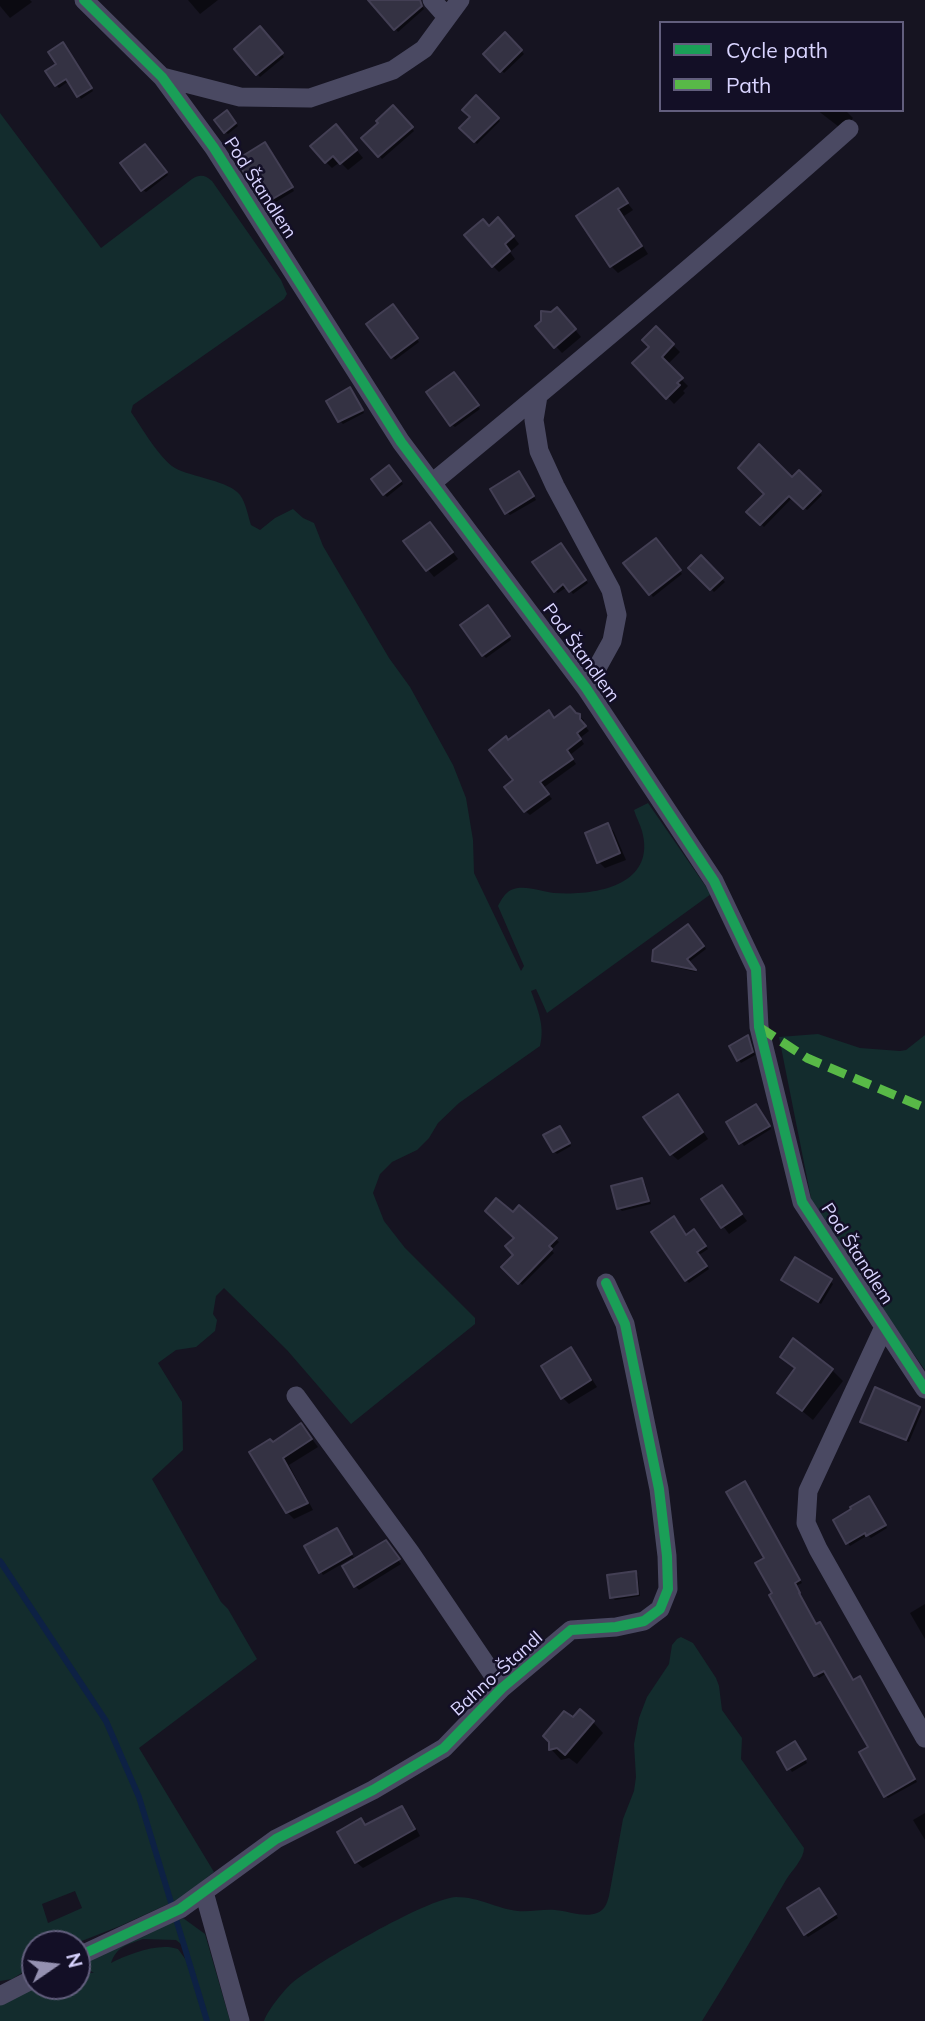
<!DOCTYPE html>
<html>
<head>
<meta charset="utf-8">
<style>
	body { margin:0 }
	#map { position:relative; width:925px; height:2021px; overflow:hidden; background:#161421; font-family:Mulish,sans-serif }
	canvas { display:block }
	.legend { position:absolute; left:659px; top:21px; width:245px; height:91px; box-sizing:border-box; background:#130f26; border:2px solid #625e7d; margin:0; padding:9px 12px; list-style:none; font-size:21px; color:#d9d4ff }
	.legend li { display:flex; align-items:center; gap:14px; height:35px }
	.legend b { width:35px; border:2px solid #625e7d }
	.north { position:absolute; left:21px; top:1930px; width:70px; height:70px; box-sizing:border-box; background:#130f26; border:2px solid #625e7d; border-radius:50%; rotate:76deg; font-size:19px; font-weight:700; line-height:28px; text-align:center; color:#d9d4ff }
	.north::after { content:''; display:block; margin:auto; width:24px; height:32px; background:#9591b1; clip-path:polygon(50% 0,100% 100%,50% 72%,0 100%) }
</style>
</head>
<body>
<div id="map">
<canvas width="925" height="2021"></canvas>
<ul class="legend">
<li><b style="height:9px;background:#1a9f57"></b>Cycle path</li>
<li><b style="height:9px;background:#58b947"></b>Path</li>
</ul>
<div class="north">N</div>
</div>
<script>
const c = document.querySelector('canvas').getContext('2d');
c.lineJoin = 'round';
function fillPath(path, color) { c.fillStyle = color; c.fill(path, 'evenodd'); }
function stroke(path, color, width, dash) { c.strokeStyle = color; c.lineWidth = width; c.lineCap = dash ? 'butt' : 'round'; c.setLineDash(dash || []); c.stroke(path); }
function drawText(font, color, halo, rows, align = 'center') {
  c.font = font + ' Mulish,sans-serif'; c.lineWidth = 5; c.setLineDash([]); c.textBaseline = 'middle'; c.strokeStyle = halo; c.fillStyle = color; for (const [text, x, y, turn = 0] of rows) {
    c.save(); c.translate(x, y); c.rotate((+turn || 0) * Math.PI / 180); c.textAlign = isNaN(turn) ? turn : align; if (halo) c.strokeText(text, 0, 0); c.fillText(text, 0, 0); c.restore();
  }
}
fillPath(new Path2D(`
	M0 113 101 248 192 179C200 174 205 175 212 181L281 280 287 294 284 299 133 405 131 412C142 428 159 458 175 468 191 477 230 481 240 495 246 503 248 516 251 525L260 530 275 518 293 509 303 518 314 523 323 546 389 658 410 687 453 765 466 798 473 840 474 873 521 971 524 966 498 906C501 900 505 893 511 890 524 884 542 892 554 893 594 896 657 886 642 831 640 824 636 817 634 810L648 803 711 894 547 1013 536 989 531 991C538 1010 545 1026 540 1046L459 1103 438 1123 429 1138 417 1150 392 1162 380 1174 373 1193 384 1221 405 1248 475 1318V1324L351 1424 287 1350 224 1288 216 1296 213 1314 217 1320 215 1331 196 1347 176 1350 158 1363 182 1402 183 1450 152 1479 221 1602 228 1609 257 1659 139 1748 214 1872 176 1902 166 1905 120 1926 74 1944H35V1965L12 1979 0 1981ZM75 1891 82 1908 48 1923 42 1904Z
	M818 1034 860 1048 900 1051 906 1050 925 1035V1370L814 1213 779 1037Z
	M681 1637 693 1643 716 1678 719 1686 722 1710 742 1738 741 1759 804 1848C804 1859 792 1870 786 1880 758 1928 731 1975 702 2021H264C268 2010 283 1991 292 1983 316 1963 428 1898 456 1897 480 1897 497 1909 518 1911 530 1912 543 1909 555 1910 568 1911 585 1918 597 1913 605 1910 607 1903 609 1896L623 1819 634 1791 636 1777 634 1744 639 1718 647 1697 669 1664 672 1645 677 1639Z
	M183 1918 205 1934 230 2021H0V2002L35 1986H77V1972L94 1973 87 1969H77V1961ZM143 1939 176 1940 181 1944 186 1960 178 1949C159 1942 128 1954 111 1963 117 1946 127 1945 143 1939Z`), '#132c2d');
fillPath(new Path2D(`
	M0 0H30L32 2 10 18 0 6Z
	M188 0H218L200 14Z
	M383 0H419L424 9 398 32 376 6Z
	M260 28 284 57 260 77 236 49Z
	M505 34 524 54 504 73 485 54Z
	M65 47 93 91 81 99 69 81 59 88 56 85 58 64Z
	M476 98 500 121 477 144 462 128 472 118Z
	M393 108 414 131 382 159 363 138Z
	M817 110H845L853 118 843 130Z
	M229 115 238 126 228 134 225 132Z
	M343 133 363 158 348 170 340 162 332 168 326 162Z
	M265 144 294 191 269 206 239 161Z
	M148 149 168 175 146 192 143 190Z
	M618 191 633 210 624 216 648 254 618 273 611 266Z
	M505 226 519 244 510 252 515 259 499 272 493 266 489 228Z
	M395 309 419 342 395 360 392 357Z
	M564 316 581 337 562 353 537 326Z
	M656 328 680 352 667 365 688 386 683 391 685 393 674 404 635 363 651 347Z
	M457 377 480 409 455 427 452 425Z
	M353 392 364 413 343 424 340 421Z
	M392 470 403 484 387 497 384 494Z
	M799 472 822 495 807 510 793 497 764 527 748 512Z
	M521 476 536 500 510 515 507 512Z
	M436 530 458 559 434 577 405 542Z
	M658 543 682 574 653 597 626 563Z
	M563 548 588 583 573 594 567 587 558 593 555 590Z
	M701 558 725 582 714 592 691 568Z
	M491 610 511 640 486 658 483 655Z
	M577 715 584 720V725L589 731 580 738 584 744 570 755 576 764 543 788 552 799 530 815 525 811 515 781 509 742 553 717 555 719Z
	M608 825 614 832 626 860 605 868 599 862Z
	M690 929 706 949 689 962 696 972 657 963 654 960Z
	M748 1037 751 1040 755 1055 741 1063 739 1060Z
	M677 1096 684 1103 708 1139 678 1160 671 1154Z
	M758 1109 771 1129 744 1146 728 1123Z
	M563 1131 571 1146 557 1154 554 1151Z
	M642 1180 645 1183 651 1204 622 1211 619 1208Z
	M722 1187 747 1221 729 1234 703 1199Z
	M520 1208 559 1242 551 1250 554 1253 522 1285 504 1267 516 1255 513 1215Z
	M697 1234 708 1249 699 1255 709 1269 689 1283 686 1280V1237Z
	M830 1281 833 1284 821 1304 787 1282Z
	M794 1341 832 1370 843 1381 813 1420 779 1392 796 1370 782 1356Z
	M571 1350 577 1356 597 1387 569 1404 563 1398Z
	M919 1408 922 1411 909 1442 865 1424 862 1422Z
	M307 1432 318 1447 289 1465 313 1510 294 1519 287 1512 273 1444Z
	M747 1486 802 1583 796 1586 817 1626 853 1682 862 1681 917 1782 888 1798 885 1796 870 1747 827 1673 819 1678 816 1675 775 1594Z
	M869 1498 887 1528 871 1538 868 1535 850 1546 848 1543 854 1510Z
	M339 1533 355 1560 385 1542 401 1564 359 1590 355 1586 352 1558 323 1575 321 1572Z
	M635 1572 638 1575 640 1596 615 1600 612 1597Z
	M925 1604V1639L910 1613Z
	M573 1720 593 1722 603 1733 577 1764 569 1758 561 1760 551 1749Z
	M798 1746 807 1763 792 1772 779 1752Z
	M402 1808 409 1815 420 1836 363 1868 356 1862 361 1820 367 1826Z
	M925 1813V1840L913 1820Z
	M822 1893 838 1918 808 1937 805 1934Z`), '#0007');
stroke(new Path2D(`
	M0 1561 106 1721 139 1797 207 2021`), '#0d2144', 6);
const building = new Path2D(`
	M368 0H420L422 6 394 30Z
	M260 26 283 53 256 75 234 49Z
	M505 32 522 50 500 72 483 54Z
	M63 42 92 88 77 97 66 79 55 86 45 71 56 64 48 52Z
	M476 95 499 118 474 142 459 128 470 117 462 110Z
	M393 105 413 127 378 157 361 138 378 123 376 121Z
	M227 110 236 123 224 133 214 120Z
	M336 124 357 150 340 164 333 156 325 163 310 146Z
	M265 142 293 187 264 204 236 160Z
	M145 144 167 172 141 191 120 163Z
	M618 188 628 203 618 209 642 246 610 267 576 216Z
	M498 217 514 236 505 244 510 251 492 267 464 235 483 219 489 226Z
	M393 304 418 338 391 358 366 324Z
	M557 307 576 329 554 348 535 326 541 321V311L551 312Z
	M656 326 674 344 662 357 683 378 677 383 680 385 666 399 632 363 649 347 642 340Z
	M454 372 479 405 450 426 426 392Z
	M350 387 363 410 338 422 326 401Z
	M759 444 792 477 799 470 821 491 803 509 789 496 760 525 746 512 764 494 738 468Z
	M389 465 401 481 383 495 371 479Z
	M519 471 534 496 505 514 490 489Z
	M430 522 453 552 426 571 403 541Z
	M656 538 681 570 649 595 623 563Z
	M561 543 586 580 569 592 563 584 554 592 532 562Z
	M701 555 723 578 710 590 688 568Z
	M488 605 510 636 482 656 460 625Z
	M570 706 576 713 580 714V719L586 726 577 733 581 739 567 750 573 759 540 782 549 794 524 812 504 787 513 780 489 750 506 736 508 740 549 710 554 718Z
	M608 823 620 853 597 863 585 833Z
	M688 924 704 946 687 959 696 970 652 961 653 950Z
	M748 1035 753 1052 737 1061 729 1046Z
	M678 1094 703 1132 670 1155 643 1117Z
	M756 1104 770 1126 739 1144 726 1122Z
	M560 1126 570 1143 553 1152 543 1135Z
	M642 1178 649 1201 617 1209 611 1186Z
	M722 1185 742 1214 721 1228 701 1199Z
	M496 1198 513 1212 519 1205 557 1238 549 1246 552 1249 518 1284 501 1267 513 1255 505 1246 514 1238 485 1211Z
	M674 1216 686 1235 694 1229 706 1246 697 1252 707 1266 685 1281 651 1232Z
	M795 1257 832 1279 818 1302 781 1280Z
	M793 1338 833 1369 802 1411 777 1393 795 1368 780 1357Z
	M571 1347 591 1380 561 1399 541 1366Z
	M875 1387 920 1407 906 1440 860 1422Z
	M301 1423 312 1439 283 1458 308 1503 286 1513 249 1452 270 1439 273 1442Z
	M745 1481 800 1580 795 1583 800 1593H799L816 1624 820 1622 853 1680 860 1676 915 1779 884 1797 859 1752 868 1747 824 1671 814 1676 769 1595 772 1593 755 1563 764 1558 726 1492Z
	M869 1496 886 1525 866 1536 865 1533 846 1544 833 1520 851 1509 850 1507Z
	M337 1528 352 1554 319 1573 304 1546Z
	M386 1540 400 1559 354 1587 342 1566Z
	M636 1571 638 1594 610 1598 607 1575Z
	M580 1709 594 1721 565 1755 557 1748 549 1750V1742L543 1736 564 1711 573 1717Z
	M795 1741 806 1759 787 1770 777 1752Z
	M402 1806 415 1829 355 1863 337 1832 361 1818 365 1825Z
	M819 1888 836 1914 804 1935 787 1908Z`);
fillPath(building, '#343243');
stroke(building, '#433f54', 2);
stroke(new Path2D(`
	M84 0 162 77 214 148 401 442 586 688 714 881 756 969 759 1027 802 1202 925 1389
	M432 0 447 17
	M162 77 240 97 310 98 393 70 424 49 460 0
	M538 396 534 420 539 451 555 486 611 590 617 615 612 641 586 688
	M432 483C573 367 713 250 849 129
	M884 1327 808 1491 806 1523 818 1549 925 1738
	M296 1396 410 1552 502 1688
	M204 1892 240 2021
	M77 1957 180 1909 276 1839 373 1790 444 1748 502 1688 571 1630 616 1627 644 1621 660 1609 668 1589 667 1556 659 1489 625 1324 606 1283
	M0 1996 35 1978`), '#4a4962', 19);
stroke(new Path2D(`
	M759 1027 807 1058 925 1108`), '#58b947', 9, [18, 9]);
stroke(new Path2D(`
	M84 0 162 77 214 148 401 442 586 688 714 881 756 969 759 1027 802 1202 925 1389
	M77 1957 180 1909 276 1839 373 1790 444 1748 502 1688 571 1630 616 1627 644 1621 660 1609 668 1589 667 1556 659 1489 625 1324 606 1283`), '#1a9f57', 10);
drawText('18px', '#d9d4ff', '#130f26', [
	["Pod Štandlem",260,188,57],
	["Pod Štandlem",581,653,54],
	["Pod Štandlem",857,1254,57],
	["Bahno-Štandl",497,1674,-42]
]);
</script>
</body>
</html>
